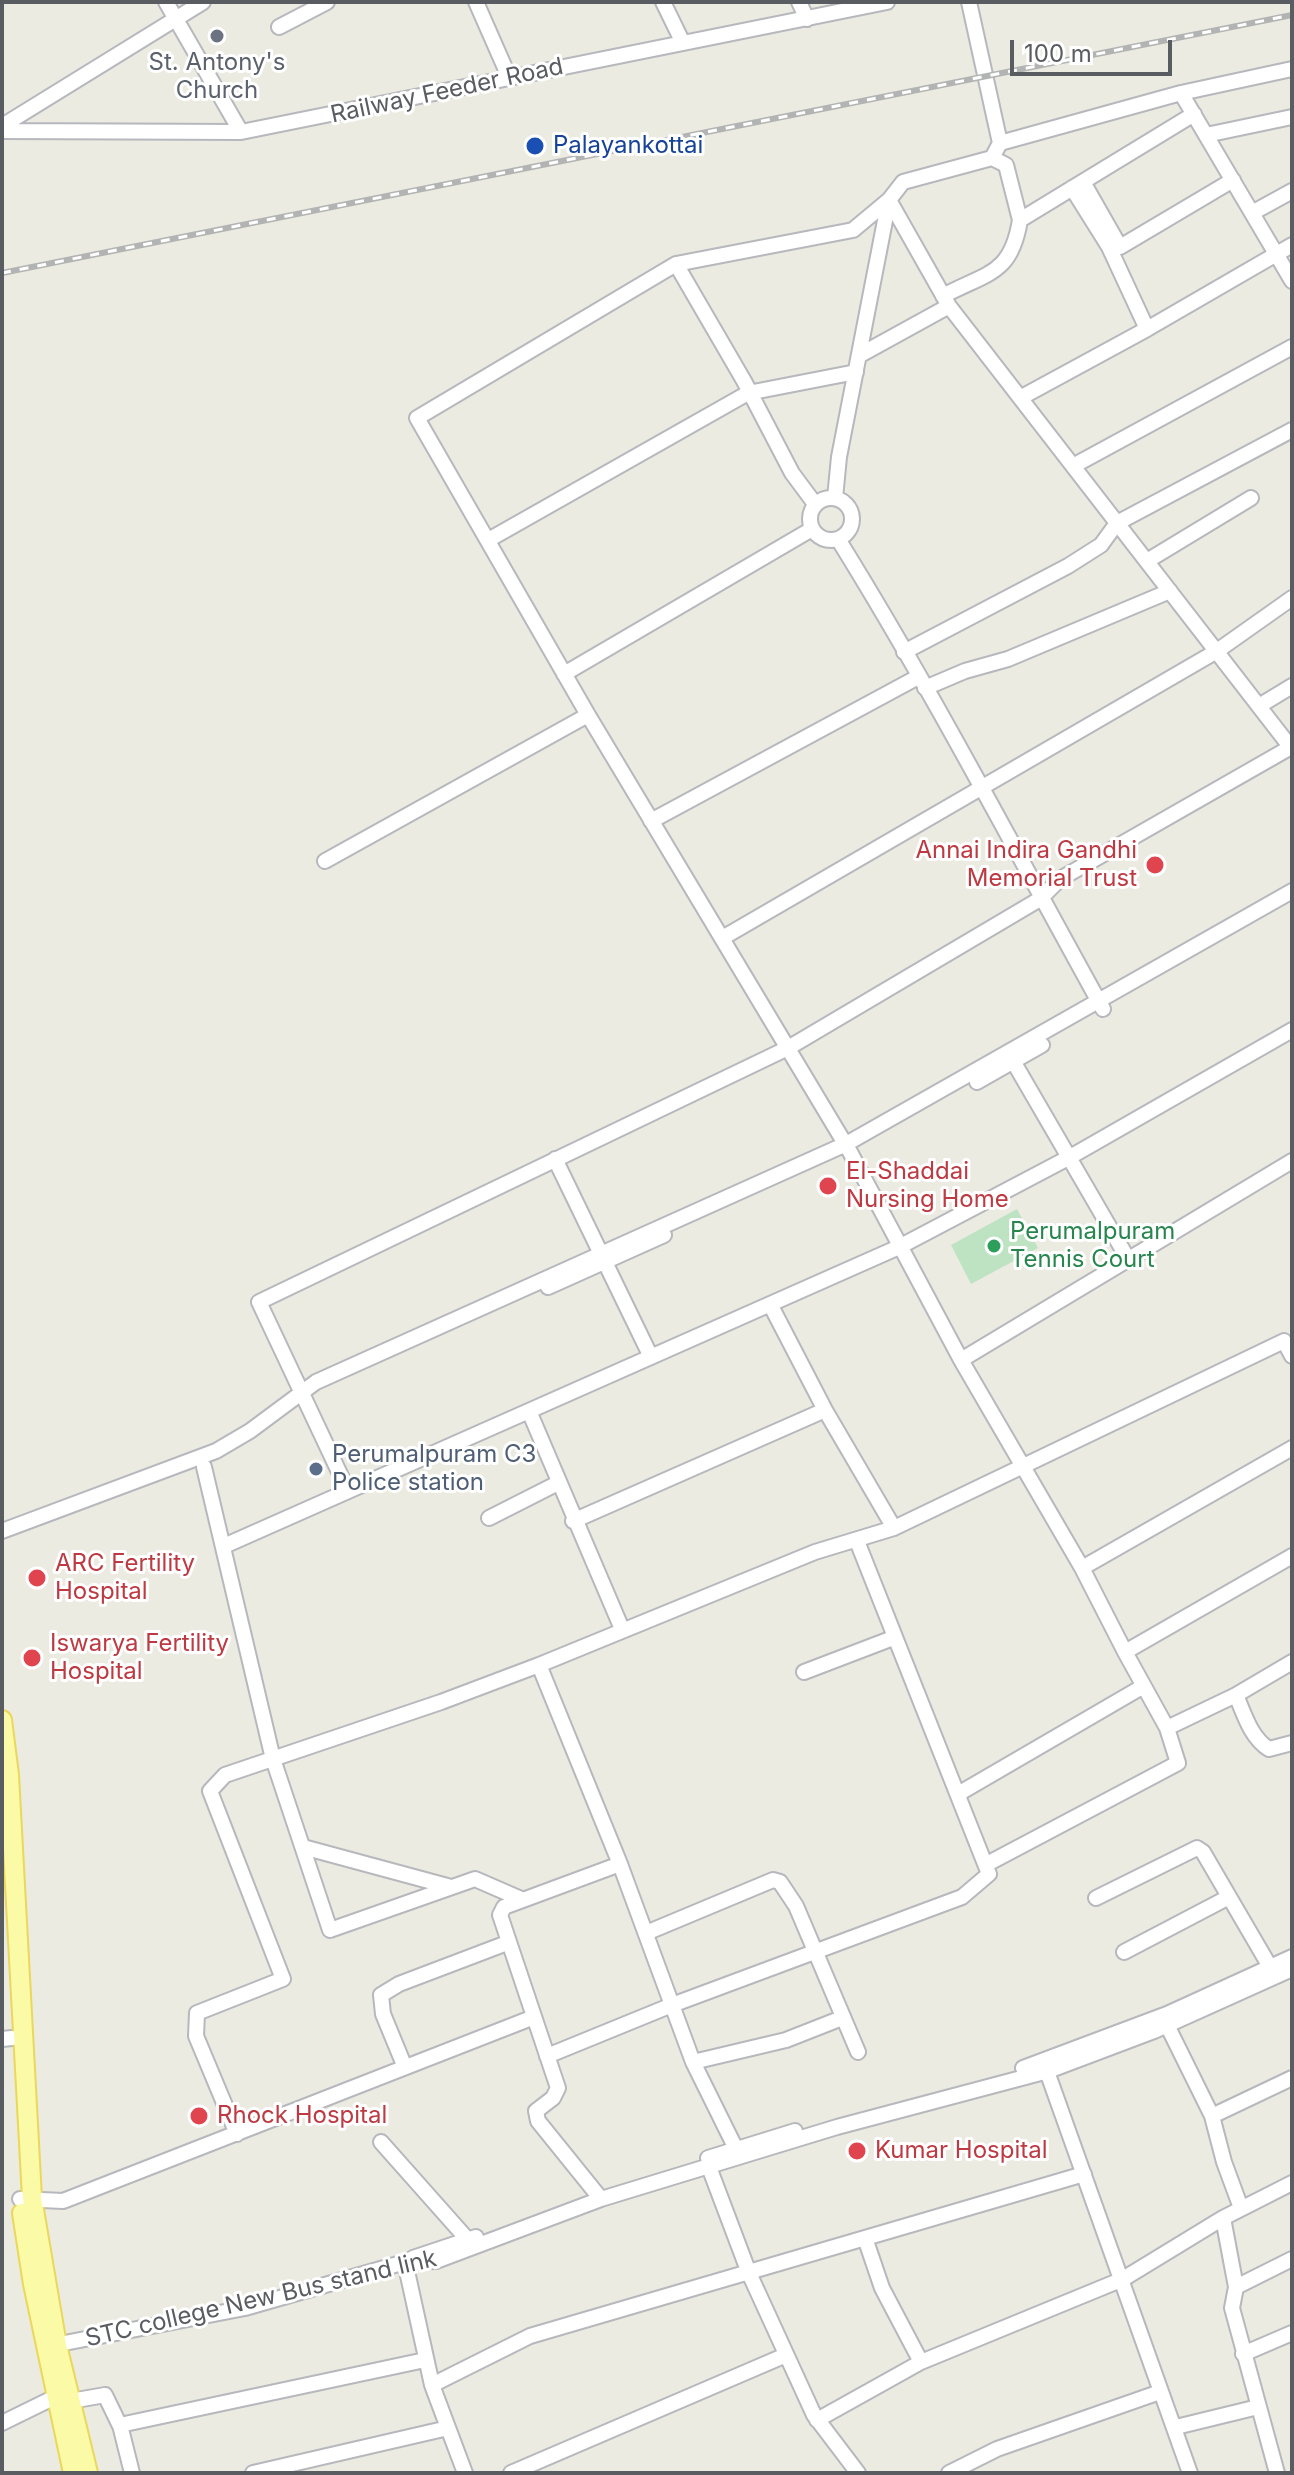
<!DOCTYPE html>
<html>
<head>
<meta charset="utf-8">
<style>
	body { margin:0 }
	#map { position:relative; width:1294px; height:2475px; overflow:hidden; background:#ecebe1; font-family:Inter,sans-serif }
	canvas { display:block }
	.frame { position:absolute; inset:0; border:4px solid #595c61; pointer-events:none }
	.scale { position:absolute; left:1010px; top:40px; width:162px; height:36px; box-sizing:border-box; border:4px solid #595c61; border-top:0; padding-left:10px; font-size:24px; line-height:28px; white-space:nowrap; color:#595c61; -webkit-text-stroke:6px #fff; paint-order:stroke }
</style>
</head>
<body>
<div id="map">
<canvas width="1294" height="2475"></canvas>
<div class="frame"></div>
<div class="scale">100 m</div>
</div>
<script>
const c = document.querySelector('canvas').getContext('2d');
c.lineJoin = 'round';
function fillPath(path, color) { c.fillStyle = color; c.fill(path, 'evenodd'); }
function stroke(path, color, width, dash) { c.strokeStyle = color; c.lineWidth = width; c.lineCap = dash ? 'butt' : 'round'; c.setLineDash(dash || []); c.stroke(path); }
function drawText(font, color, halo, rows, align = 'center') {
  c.font = font + ' Inter,sans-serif'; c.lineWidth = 6; c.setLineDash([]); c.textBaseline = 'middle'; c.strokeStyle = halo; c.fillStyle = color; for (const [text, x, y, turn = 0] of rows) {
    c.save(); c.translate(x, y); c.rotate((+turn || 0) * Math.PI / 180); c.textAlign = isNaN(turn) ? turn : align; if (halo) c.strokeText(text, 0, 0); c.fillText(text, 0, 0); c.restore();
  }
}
fillPath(new Path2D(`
	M1017 1209 1038 1248 971 1284 951 1245Z`), '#bee3c3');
const minor = new Path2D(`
	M166 2 241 132
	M476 2 509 77
	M663 2 683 43
	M799 2 807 19
	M279 27 327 2
	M1181 93 1292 281
	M2 126 203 2
	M2 131 241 132 887 2
	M1206 135 1292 117
	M1000 143 1181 93 1292 69
	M992 158 1006 165 1020 220 1194 114
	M1083 182 1120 247 1233 180
	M1252 213 1292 191
	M676 264 744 381 792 473 815 504
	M943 296C988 272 1011 275 1020 220
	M1147 329 1292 245
	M860 355 949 306
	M1020 398 1147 329 1109 247 1072 188
	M1073 466 1292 347
	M810 519a21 21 0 1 1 42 0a21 21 0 1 1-42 0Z
	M835 498 839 457 889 200 903 182 992 158 1000 143 969 2
	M490 539 748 393 856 372
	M838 539C933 692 1016 852 1103 1009
	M1147 561 1251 498
	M904 652 1068 566 1101 545 1117 523 1292 430
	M564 674 812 529
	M925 688 965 671 1008 659 1170 591
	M1259 706 1292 686
	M1292 749 949 306 889 200 853 230 676 264 417 418 588 715 850 1152 961 1360 1082 1568 1292 1448
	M651 821 918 677
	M325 861 588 715
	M724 937 1217 651 1292 598
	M1013 1061 1128 1259
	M977 1082 1042 1045
	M555 1159 651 1357
	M548 1287 664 1235
	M770 1304 825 1410 894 1528
	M961 1360 1292 1161
	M529 1411 622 1629
	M204 1467 273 1759 330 1930 475 1879 521 1899
	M348 1491 259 1302 788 1048 1040 899 1060 879 1291 747
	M489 1518 558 1483
	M573 1521 825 1410
	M2 1531 216 1451 250 1431 316 1382 846 1144 1292 891
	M857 1541 989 1874 962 1897 672 2005 620 1864 539 1665 815 1552 894 1528 1284 1341 1292 1356
	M224 1546 899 1247 1070 1157 1292 1030
	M1082 1568 1125 1652 1292 1556
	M1292 1662 1236 1695C1244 1714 1251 1738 1269 1749L1292 1743
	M804 1672 893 1638
	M1167 1728 1236 1695
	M958 1794 1142 1687
	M303 1847 451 1887
	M987 1864 1178 1763 1167 1728 1125 1652
	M1096 1898 1197 1848 1203 1852 1273 1972
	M646 1933 773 1880 780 1882 796 1906 858 2052
	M1124 1952 1229 1897
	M1167 2025 1212 2116 1224 2162 1241 2208
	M2 2039 12 2038
	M547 2056 672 2005 693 2062 739 2155
	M693 2062 786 2040 842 2018
	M1044 2063 1190 2473
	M404 2065 383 2014 381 1995 399 1984 507 1943
	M1023 2068 1167 2014 1292 1957
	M1212 2116 1292 2078
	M237 2134 196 2036 197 2013 283 1979 210 1791 225 1775 441 1702 539 1665
	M381 2142 468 2240
	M708 2158 795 2131
	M709 2167 749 2273 814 2415 858 2473
	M20 2199 63 2201 534 2017
	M601 2199 538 2121 536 2111 553 2098 558 2088 500 1915 504 1907 620 1864
	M1223 2218 1236 2287 1232 2308 1277 2473
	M865 2238 882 2288 921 2362
	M413 2258 476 2237
	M405 2262 432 2385 465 2473
	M1236 2287 1292 2259
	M49 2346 245 2308 405 2262 436 2261 601 2199 837 2127 1048 2071 1154 2031 1292 1969
	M1243 2354 1292 2333
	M432 2385 530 2336 1084 2174
	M71 2401 105 2395 120 2426
	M817 2420 921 2362 1123 2279 1223 2218 1292 2183
	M2 2423 55 2397
	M1176 2427 1258 2407
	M132 2473 120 2425 425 2360
	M253 2473 448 2428
	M511 2473 786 2355
	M949 2473 997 2449 1160 2392`);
const major = new Path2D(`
	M2 1720 9 1775 32 2198 57 2345 88 2473
	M22 2213 33 2284 73 2473`);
stroke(minor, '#b6b8bd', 18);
stroke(major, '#ead75b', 22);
stroke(minor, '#fff', 14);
stroke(major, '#fbfaa6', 18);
const rail = new Path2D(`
	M2 273 1292 15`);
stroke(rail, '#b2b3b3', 6);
stroke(rail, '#fff', 3, [9]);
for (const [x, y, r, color] of [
	[217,36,8,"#6b7280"],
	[535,146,10,"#1a4fb4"],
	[1155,865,10,"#e0444e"],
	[828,1186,10,"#e0444e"],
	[994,1246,8,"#2e9e5b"],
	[316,1469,8,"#5c6f8a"],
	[37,1578,10,"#e0444e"],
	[32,1658,10,"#e0444e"],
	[199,2116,10,"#e0444e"],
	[857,2151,10,"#e0444e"]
]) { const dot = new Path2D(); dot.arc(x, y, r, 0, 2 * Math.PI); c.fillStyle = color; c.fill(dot); stroke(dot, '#fff', 3); }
drawText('24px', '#5b616d', '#fff', [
	["St. Antony's",217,63],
	["Church",217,91]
]);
drawText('24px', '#595c61', '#fff', [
	["Railway Feeder Road",447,91,-12],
	["STC college New Bus stand link",261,2299,-13]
]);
drawText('24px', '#164399', '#fff', [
	["Palayankottai",553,146]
], 'left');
drawText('24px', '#be3a42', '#fff', [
	["Annai Indira Gandhi",1137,851,"right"],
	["Memorial Trust",1137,879,"right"],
	["El-Shaddai",846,1172],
	["Nursing Home",846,1200],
	["ARC Fertility",55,1564],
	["Hospital",55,1592],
	["Iswarya Fertility",50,1644],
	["Hospital",50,1672],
	["Rhock Hospital",217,2116],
	["Kumar Hospital",875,2151]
], 'left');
drawText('24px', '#27864d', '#fff', [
	["Perumalpuram",1010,1232],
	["Tennis Court",1010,1260]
], 'left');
drawText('24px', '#4e5e75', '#fff', [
	["Perumalpuram C3",332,1455],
	["Police station",332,1483]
], 'left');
</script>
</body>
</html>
